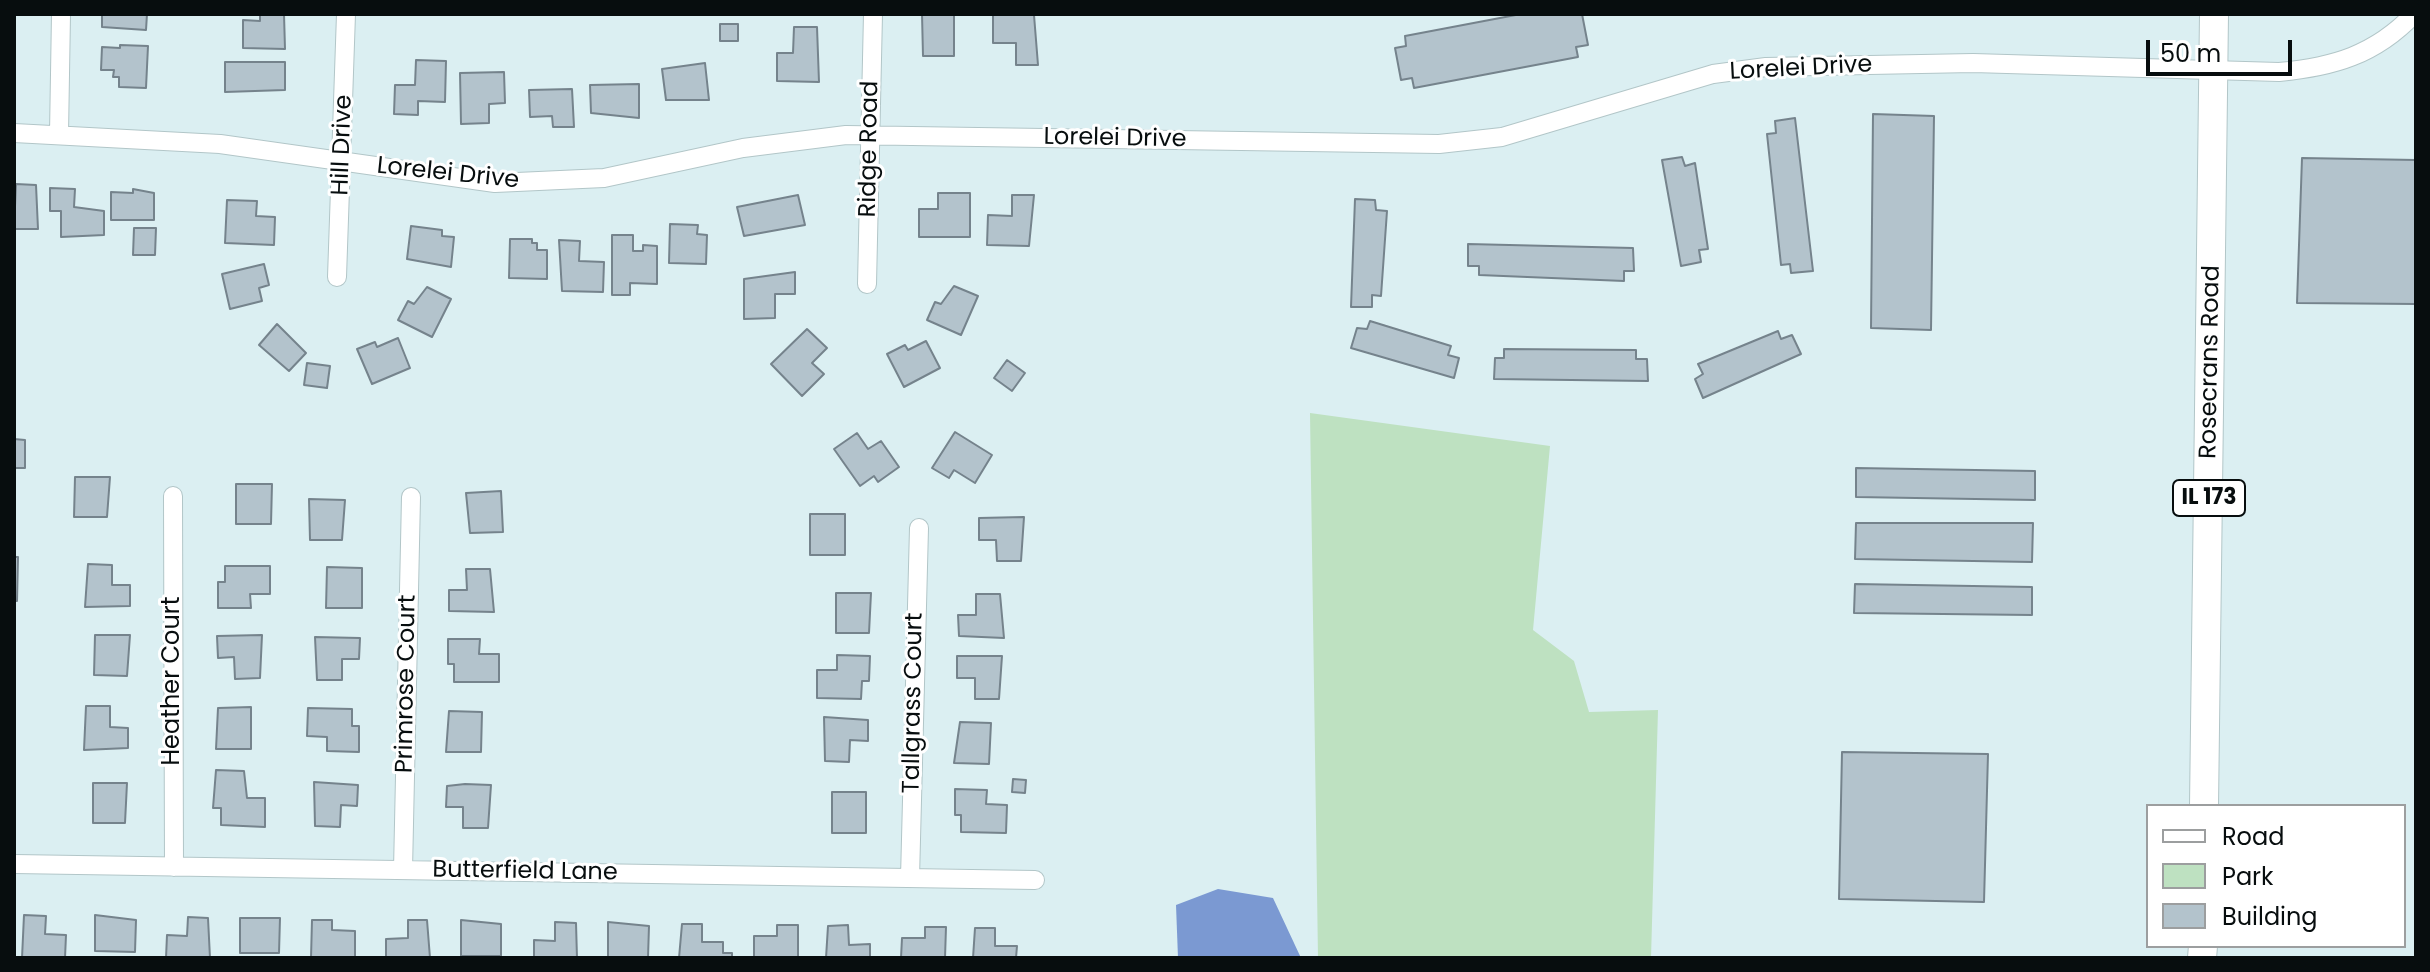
<!DOCTYPE html>
<html>
<head>
<meta charset="utf-8">
<style>
	body { margin:0 }
	#map { position:relative; width:2430px; height:972px; overflow:hidden; background:#dbeff2; font-family:Poppins,sans-serif }
	canvas { display:block }
	.frame { position:absolute; inset:0; border:16px solid #070d0e; pointer-events:none }
	.legend { position:absolute; left:2146px; top:804px; width:260px; height:144px; box-sizing:border-box; background:#fff; border:2px solid #9c9e9f; margin:0; padding:10px 14px; list-style:none; font-size:24px; color:#070d0e }
	.legend li { display:flex; align-items:center; gap:16px; height:40px }
	.legend b { width:40px; border:2px solid #9c9e9f }
	.scale { position:absolute; left:2146px; top:40px; width:146px; height:36px; box-sizing:border-box; border:4px solid #070d0e; border-top:0; padding-left:10px; font-size:24px; line-height:28px; white-space:nowrap; color:#070d0e; -webkit-text-stroke:6px #fff; paint-order:stroke }
</style>
</head>
<body>
<div id="map">
<canvas width="2430" height="972"></canvas>
<div class="frame"></div>
<ul class="legend">
<li><b style="height:10px;background:#fff"></b>Road</li>
<li><b style="height:22px;background:#bee1c1"></b>Park</li>
<li><b style="height:22px;background:#b3c3cc"></b>Building</li>
</ul>
<div class="scale">50 m</div>
</div>
<script>
const c = document.querySelector('canvas').getContext('2d');
c.lineJoin = 'round';
function fillPath(path, color) { c.fillStyle = color; c.fill(path, 'evenodd'); }
function stroke(path, color, width, dash) { c.strokeStyle = color; c.lineWidth = width; c.lineCap = dash ? 'butt' : 'round'; c.setLineDash(dash || []); c.stroke(path); }
function drawText(font, color, halo, rows, align = 'center') {
  c.font = font + ' Poppins,sans-serif'; c.lineWidth = 6; c.setLineDash([]); c.textBaseline = 'middle'; c.strokeStyle = halo; c.fillStyle = color; for (const [text, x, y, turn = 0] of rows) {
    c.save(); c.translate(x, y); c.rotate((+turn || 0) * Math.PI / 180); c.textAlign = isNaN(turn) ? turn : align; if (halo) c.strokeText(text, 0, 0); c.fillText(text, 0, 0); c.restore();
  }
}
fillPath(new Path2D(`
	M1310 413 1550 446 1533 630 1574 661 1589 712 1658 710 1651 958H1318Z`), '#bee1c1');
fillPath(new Path2D(`
	M1218 889 1273 898 1301 958H1178L1176 905Z`), '#7b99d2');
const building = new Path2D(`
	M102 14H147L146 30 102 27Z
	M260 14H284L285 49 243 48V20L260 21Z
	M922 14H954V56H923Z
	M993 14 1034 15 1038 65H1016V43H993Z
	M1521 14H1582L1588 45 1576 47 1578 57 1414 88 1412 78 1401 80 1395 48 1406 46 1405 36Z
	M720 24H738V41H720Z
	M794 27H817L819 82 777 81V53H793Z
	M120 45 148 46 146 88 119 87V77H113L114 70H101L102 47 120 48Z
	M416 60 446 61 445 102 418 101V115L394 114 395 85H415Z
	M225 62H285V90L225 92Z
	M705 63 709 100H666L662 69Z
	M504 72 505 103 489 104V123L461 124 460 73Z
	M639 84V118L591 113 590 85Z
	M572 89 574 127H553L552 116 530 117 529 90Z
	M1873 114 1934 116 1931 330 1871 328Z
	M1795 118 1813 271 1791 273 1790 264 1781 265 1767 134 1776 133 1775 121Z
	M1682 157 1685 166 1695 163 1708 249 1699 250 1701 262 1681 266 1662 160Z
	M2302 158 2416 160V304L2297 303Z
	M16 184 36 185 38 229H14Z
	M50 188 75 189 74 207 104 211V235L61 237V211H50Z
	M133 189 154 193V220H111V192L133 193Z
	M938 193H970V237H919V209H938Z
	M798 195 805 225 744 236 737 207Z
	M1012 195H1034L1029 246 987 245 988 215 1012 216Z
	M1355 199 1375 200 1376 210 1387 211 1381 296 1372 295V307H1351Z
	M227 200 257 201 256 216 275 217 274 245 225 243Z
	M670 224 698 225 697 234 707 235 706 264 669 263Z
	M411 226 442 230V236L454 237 451 267 407 259Z
	M134 228H156L155 255H133Z
	M612 235H633V251H643V245L657 246V284L630 283V295H612Z
	M510 239H532V243H537V250H547V279L509 278Z
	M559 240 580 241 579 261 604 262 603 292 562 291Z
	M1468 244 1633 248 1634 271H1624V281L1479 275V266H1468Z
	M264 264 269 285 259 288 262 301 230 309 222 274Z
	M795 272V294H775V318L744 319V279Z
	M954 286 978 296 961 335 927 320 935 302 941 304Z
	M427 287 451 299 432 337 398 320 408 301 414 304Z
	M1370 321 1451 346 1448 355 1459 358 1454 378 1351 348 1357 328 1367 329Z
	M277 324 306 353 289 371 259 345Z
	M807 329 827 348 812 363 824 374 802 396 771 364Z
	M1778 331 1781 339 1792 335 1801 354 1703 398 1695 379 1703 374 1698 364Z
	M398 338 410 368 372 384 357 349 375 342 377 347Z
	M926 341 940 368 904 387 887 354 905 345 908 350Z
	M1504 349 1636 350V359H1647L1648 381 1494 379 1495 358H1504Z
	M1007 360 1025 373 1012 391 994 378Z
	M307 363 330 366 327 388 304 385Z
	M955 432 992 455 975 483 954 470 949 478 932 468Z
	M857 433 868 449 881 441 899 467 878 482 874 476 860 486 834 449Z
	M14 439 25 440V468H14Z
	M1856 468 2035 471V500L1856 497Z
	M75 477H110L107 517H74Z
	M236 484H272L271 524H236Z
	M501 491 503 532 470 533 466 493Z
	M309 499 345 500 342 540H310Z
	M810 514H845V555H810Z
	M1024 517 1021 561H997L996 540H979V518Z
	M1856 523H2033L2032 562 1855 559Z
	M14 557H18L17 601H14Z
	M88 564 112 565V585H130V606L85 607Z
	M225 566H270V594H250L251 608H218V582H225Z
	M327 567 362 568V608H326Z
	M466 569H490L494 612 449 611V590H467Z
	M1855 584 2032 587V615L1854 613Z
	M836 593H871L869 633H836Z
	M976 594H1000L1004 638 959 636 958 615H976Z
	M95 635H130L127 676 94 675Z
	M262 635 260 678 235 679 234 657 218 658 217 636Z
	M315 637 360 638 359 659H342V680H317Z
	M448 639H480L479 654H499V682H454V664H448Z
	M837 655 870 656 869 681H862L861 699 817 698V670H837Z
	M957 656H1002L999 699H975V678H957Z
	M86 706H110V727L128 728V748L84 750Z
	M251 707V749H216L218 708Z
	M308 708 352 709V726H359V752L327 751V737L307 736Z
	M449 711 482 712 481 752H446Z
	M824 717 868 720V741L850 740 849 762 825 761Z
	M960 722 991 723 989 764 954 763Z
	M1842 752 1988 754 1984 902 1839 899Z
	M216 770 244 771 247 798H265V827L221 825V808H213Z
	M1013 779 1026 780 1025 793 1012 792Z
	M314 782 358 785 357 806 341 805 340 827 315 826Z
	M93 783H127L125 823H93Z
	M465 784 491 785 488 828H463V807H446L447 786Z
	M955 789 987 790 986 804 1007 805 1006 833 961 832V815H955Z
	M832 792H866V833H832Z
	M24 915 46 916 45 934 66 935 65 958H22Z
	M95 915 136 920 135 952 95 951Z
	M188 917 208 918 210 958H166L167 935 187 936Z
	M240 918H280L279 953H240Z
	M312 920H332V930L355 931V958H311Z
	M408 920H427L430 958H386V939L408 938Z
	M461 920 501 924V956H461Z
	M555 922 576 923 577 958H534V940L555 941Z
	M608 922 649 926 648 958 608 957Z
	M682 924H702V942H723V953H732V958H679Z
	M777 925H798V958H754V936H777Z
	M848 925 849 945 870 944V958H826L828 926Z
	M925 927H946L945 958H901L902 938H925Z
	M975 928H995V946H1017L1016 958H973Z`);
fillPath(building, '#b3c3cc');
stroke(building, '#75838c', 2);
const minor = new Path2D(`
	M14 133 220 144 495 183 604 178 743 148 846 135 1439 144 1502 137 1713 74 1766 67 1973 63 2279 72C2333 67 2375 55 2414 14
	M59 134 61 14
	M337 277 346 14
	M867 284 873 14
	M173 496 174 867
	M14 864 1035 880
	M403 870 411 497
	M910 878 919 528`);
const primary = new Path2D(`
	M2204 806 2214 14
	M2202 958 2203 946`);
stroke(minor, '#b2c6c8', 20);
stroke(primary, '#b2c6c8', 30);
stroke(minor, '#fff', 18);
stroke(primary, '#fff', 28);
for (const [x, y, w] of [
	[2209,498,72]
]) { const box = new Path2D(); box.roundRect(x - w / 2, y - 18, w, 36, 6); c.fillStyle = '#fff'; c.fill(box); stroke(box, '#070d0e', 2); }
drawText('bold 22px', '#070d0e', null, [
	["IL 173",2209,498]
]);
drawText('24px', '#070d0e', '#fff', [
	["Lorelei Drive",1801,69,-3],
	["Lorelei Drive",1115,139,1],
	["Hill Drive",343,145,-88],
	["Ridge Road",870,149,-89],
	["Lorelei Drive",448,174,6],
	["Rosecrans Road",2211,362,-89],
	["Heather Court",173,681,-90],
	["Primrose Court",407,684,-89],
	["Tallgrass Court",914,703,-89],
	["Butterfield Lane",525,872,1]
]);
</script>
</body>
</html>
